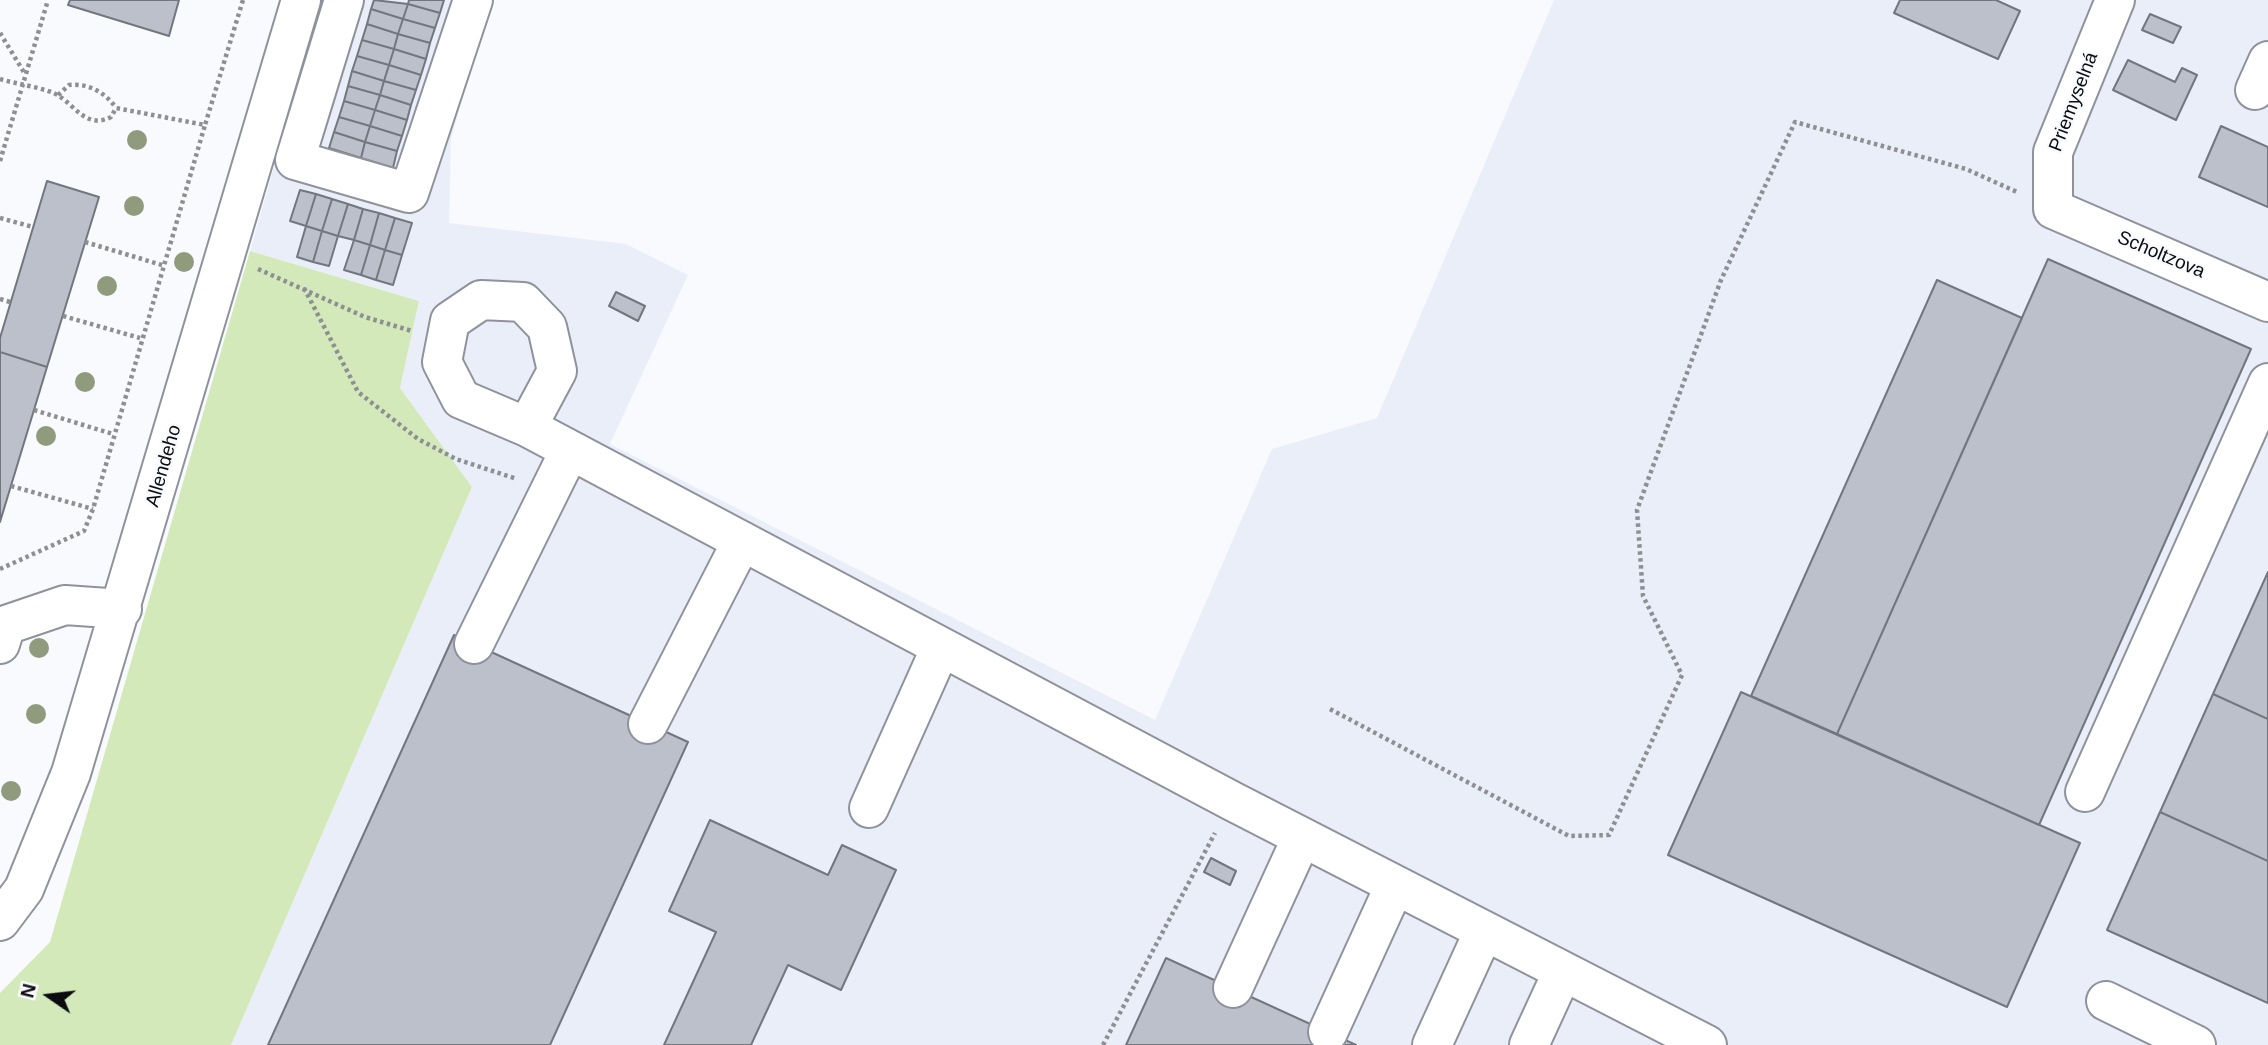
<!DOCTYPE html>
<html>
<head>
<meta charset="utf-8">
<style>
	body { margin:0 }
	#map { position:relative; width:2268px; height:1045px; overflow:hidden; background:#f8fafe; font-family:Arial,sans-serif }
	canvas { display:block }
	.north { position:absolute; left:14px; top:961px; width:70px; height:70px; -webkit-text-stroke:5px #f8fafe; paint-order:stroke; rotate:284deg; font-size:19px; font-weight:700; line-height:28px; text-align:center; color:#0a0c0f }
	.north::after { content:''; display:block; margin:auto; width:24px; height:32px; background:#0a0c0f; clip-path:polygon(50% 0,100% 100%,50% 72%,0 100%) }
</style>
</head>
<body>
<div id="map">
<canvas width="2268" height="1045"></canvas>
<div class="north">N</div>
</div>
<script>
const c = document.querySelector('canvas').getContext('2d');
c.lineJoin = 'round';
function fillPath(path, color) { c.fillStyle = color; c.fill(path, 'evenodd'); }
function stroke(path, color, width, dash) { c.strokeStyle = color; c.lineWidth = width; c.lineCap = dash ? 'butt' : 'round'; c.setLineDash(dash || []); c.stroke(path); }
function drawText(font, color, halo, rows, align = 'center') {
  c.font = font + ' Arial,sans-serif'; c.lineWidth = 5; c.setLineDash([]); c.textBaseline = 'middle'; c.strokeStyle = halo; c.fillStyle = color; for (const [text, x, y, turn = 0] of rows) {
    c.save(); c.translate(x, y); c.rotate((+turn || 0) * Math.PI / 180); c.textAlign = isNaN(turn) ? turn : align; if (halo) c.strokeText(text, 0, 0); c.fillText(text, 0, 0); c.restore();
  }
}
fillPath(new Path2D(`
	M322 0H492L451 138 449 223 626 244 688 275 610 444 1155 720 1272 449 1377 418 1554 0H2268V1045H231L472 487 400 388 419 301 250 251Z`), '#eaeef8');
fillPath(new Path2D(`
	M250 251 419 301 400 388 472 487 231 1045H0V993L50 942Z`), '#d4e9ba');
const building = new Path2D(`
	M70 0H179L169 36 68 5Z
	M374 0 408 4 403 19 371 9Z
	M409 0H444L440 13 408 4Z
	M1900 0H1996L2020 11 1998 59 1894 13Z
	M408 4 440 13 435 28 403 19Z
	M371 9 403 19 398 34 367 24Z
	M2150 14 2181 27 2173 43 2142 30Z
	M403 19 435 28 430 43 398 34Z
	M367 24 398 34 394 49 362 40Z
	M398 34 430 43 426 59 394 49Z
	M362 40 394 49 389 65 357 56Z
	M394 49 426 59 421 75 389 65Z
	M357 56 389 65 384 81 352 71Z
	M2128 60 2175 82 2182 68 2197 75 2176 120 2113 90Z
	M389 65 421 75 416 90 384 81Z
	M352 71 384 81 380 95 348 86Z
	M384 81 416 90 411 105 380 95Z
	M348 86 380 95 375 110 344 101Z
	M380 95 411 105 407 120 375 110Z
	M344 101 375 110 370 126 339 117Z
	M375 110 407 120 402 136 370 126Z
	M339 117 370 126 365 142 334 132Z
	M370 126 402 136 397 151 365 142Z
	M2221 126 2268 147V207L2199 177Z
	M334 132 365 142 361 158 329 148Z
	M365 142 397 151 393 168 361 158Z
	M47 181 99 197 47 367 0 352V338Z
	M300 190 316 194 306 226 290 221Z
	M316 194 332 199 322 231 306 226Z
	M332 199 348 204 338 236 322 231Z
	M348 204 363 209 354 240 338 236Z
	M363 209 379 213 370 245 354 240Z
	M379 213 395 218 385 250 370 245Z
	M395 218 412 223 402 255 385 250Z
	M306 226 322 231 313 262 297 257Z
	M322 231 338 236 329 266 313 262Z
	M354 240 370 245 361 275 344 270Z
	M370 245 385 250 376 280 361 275Z
	M385 250 402 255 393 285 376 280Z
	M2048 259 2251 349 2039 825 1837 734Z
	M1937 280 2022 318 1837 734 1751 696Z
	M616 292 645 306 638 321 609 306Z
	M0 352 47 367 0 522Z
	M2268 572V719L2213 694Z
	M454 635 688 742 550 1045H268Z
	M1741 692 2080 843 2007 1007 1668 855Z
	M2213 694 2268 719V861L2160 812Z
	M2160 812 2268 861V1003L2107 930Z
	M710 820 828 875 842 845 896 870 841 990 788 965 751 1045H664L716 932 669 911Z
	M1211 858 1236 871 1230 885 1204 872Z
	M1166 958 1356 1045H1126Z`);
fillPath(building, '#bcc0ca');
stroke(building, '#72767f', 2);
const minor = new Path2D(`
	M344 0 295 160 409 193 473 0
	M2115 0 2053 152V209L2268 302
	M2255 90 2268 61
	M527 427 557 371 547 327 523 302 481 300 450 321 442 362 461 399 527 427 1232 801 1707 1045
	M0 644 6 625 65 605 122 609
	M474 644 570 450
	M648 724 742 541
	M2085 792 2268 383
	M869 808 941 647
	M0 921 24 889 71 773 301 0
	M1233 988 1302 837
	M2106 1001 2196 1045
	M1328 1032 1395 885
	M1432 1045 1484 931
	M1529 1045 1563 971`);
stroke(minor, '#8f929c', 42);
stroke(new Path2D(`
	M0 33 25 74
	M0 79C15 84 48 88 59 96 76 107 87 129 111 117L116 108 205 125 243 0
	M58 95 69 85C88 83 105 92 116 108
	M0 161 48 0
	M0 218 33 227
	M85 242 162 265
	M258 269 365 317 412 331
	M304 288 358 392 418 439 456 459 517 479
	M0 299 10 302
	M63 316 140 338
	M34 410 113 434
	M11 486 93 509
	M0 569 84 531 93 509 205 125
	M1330 709 1569 836 1609 835 1682 675 1643 596 1637 510 1721 280 1795 122 1966 169 2017 192
	M1103 1045 1215 833`), '#8d8f93', 4.5, [3.5, 3.5]);
stroke(minor, '#fff', 38);
c.fillStyle = '#8f9b7c';
for (const [x, y] of [
	[137,140],
	[134,206],
	[184,262],
	[107,286],
	[85,382],
	[46,436],
	[39,648],
	[36,714],
	[11,791]
]) { c.beginPath(); c.arc(x, y, 10, 0, 2 * Math.PI); c.fill(); }
drawText('19px', '#0a0c0f', '#f8fafe', [
	["Priemyselná",2074,102,-69],
	["Scholtzova",2161,255,23],
	["Allendeho",164,466,-74]
]);
</script>
</body>
</html>
